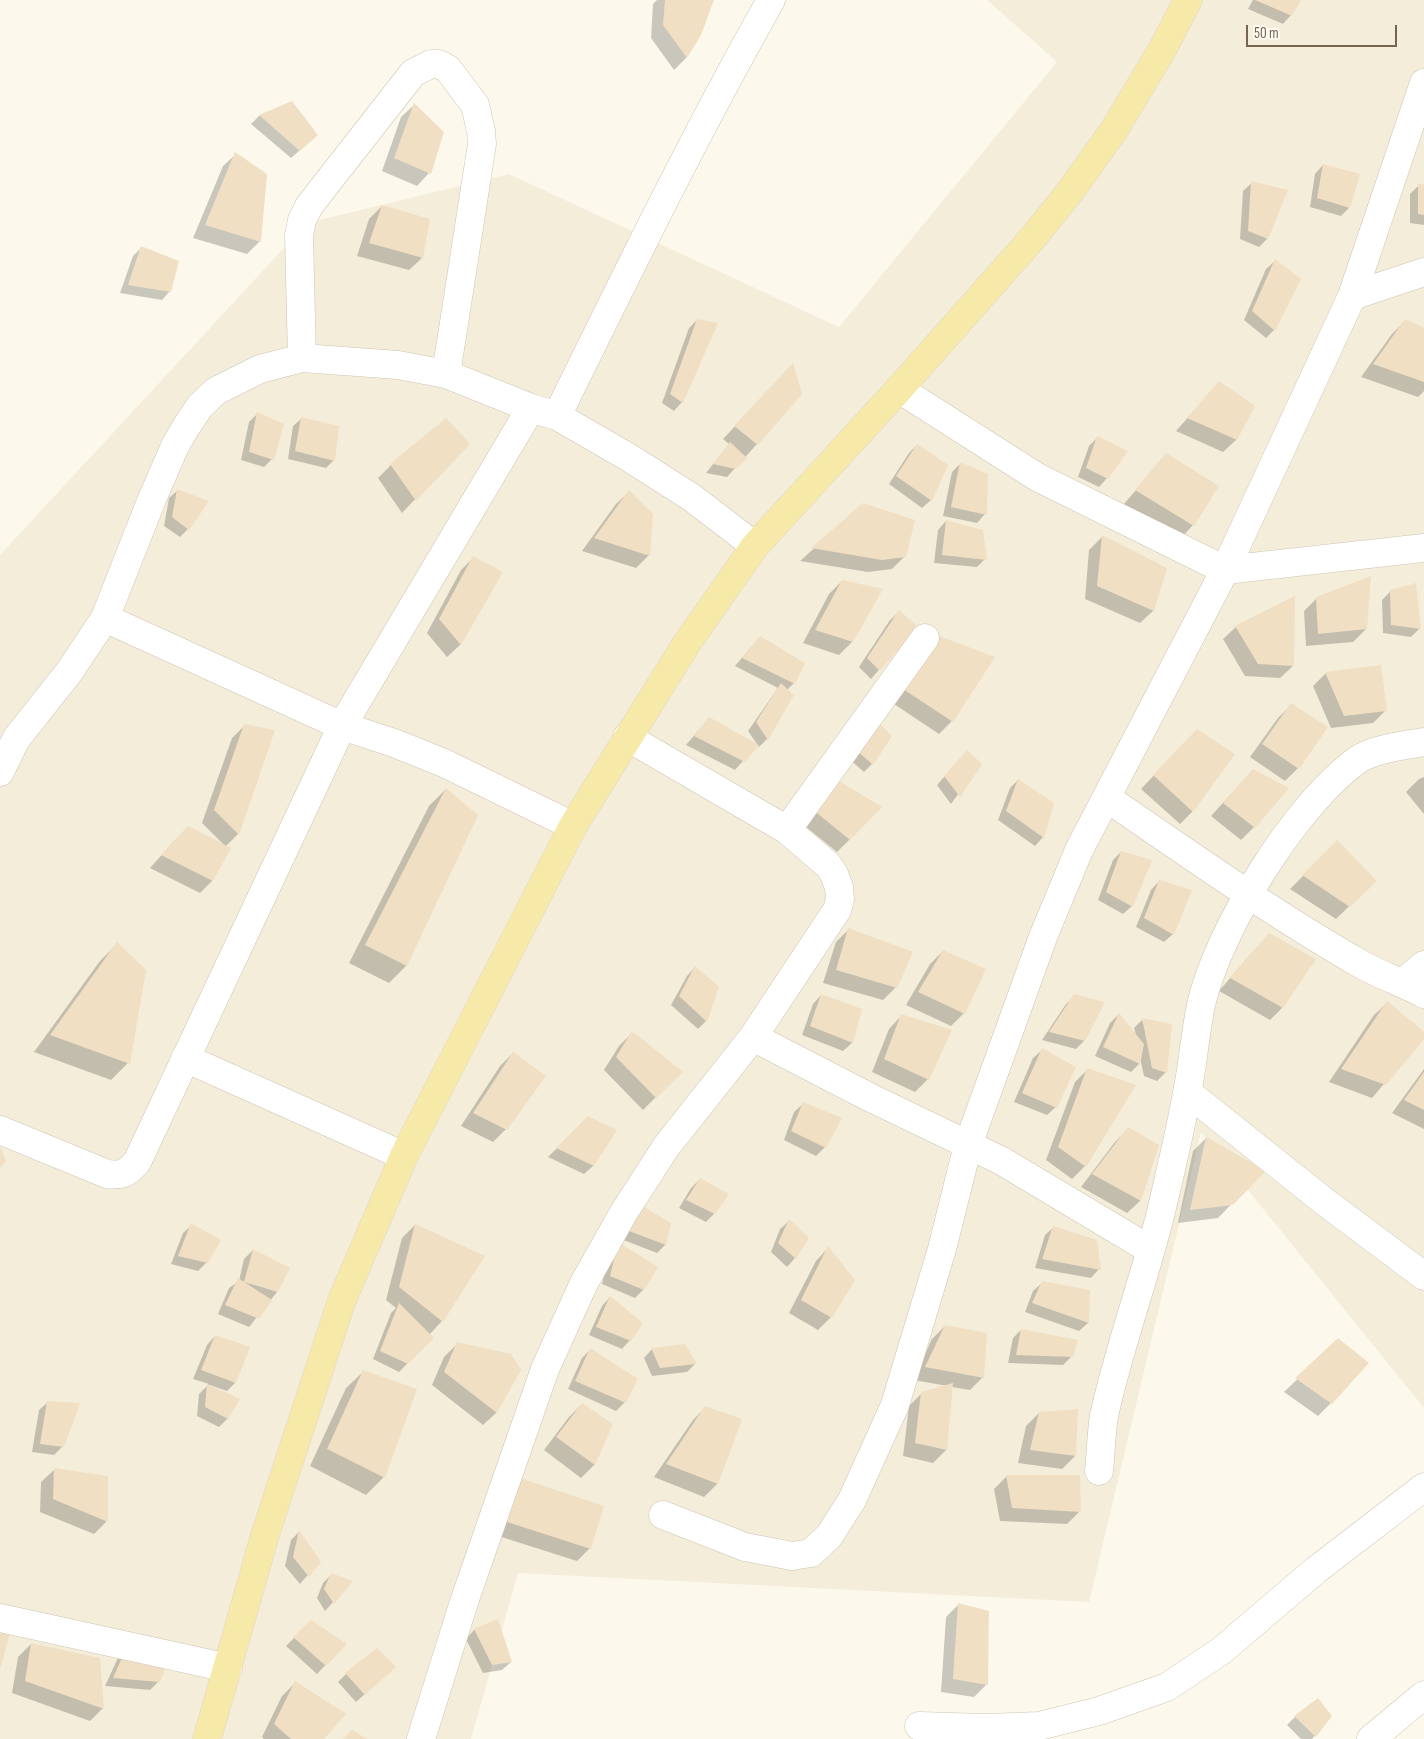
<!DOCTYPE html>
<html>
<head>
<meta charset="utf-8">
<style>
	body { margin:0 }
	#map { position:relative; width:1424px; height:1739px; overflow:hidden; background:#fcf9ec; font-family:"Sofia Sans Condensed",sans-serif }
	canvas { display:block }
	.scale { position:absolute; left:1246px; top:25px; width:151px; height:22px; box-sizing:border-box; border:2px solid #77664f; border-top:0; padding-left:6px; font-size:15px; line-height:18px; white-space:nowrap; color:#77664f; -webkit-text-stroke:4px #fefcf3; paint-order:stroke }
</style>
</head>
<body>
<div id="map">
<canvas width="1424" height="1739"></canvas>
<div class="scale">50 m</div>
</div>
<script>
const c = document.querySelector('canvas').getContext('2d');
c.lineJoin = 'round';
function fillPath(path, color) { c.fillStyle = color; c.fill(path, 'evenodd'); }
function stroke(path, color, width, dash) { c.strokeStyle = color; c.lineWidth = width; c.lineCap = dash ? 'butt' : 'round'; c.setLineDash(dash || []); c.stroke(path); }
fillPath(new Path2D(`
	M987 0H1424V1408L1201 1132 1089 1602 518 1573 471 1739H0V555L307 223 509 174 839 327 1057 62Z`), '#f4edda');
fillPath(new Path2D(`
	M657 0H713L686 58 674 70 651 38 653 4Z
	M1253 0H1299L1291 15 1283 24 1248 9Z
	M292 103 308 143 291 158 251 124 259 116Z
	M414 105 429 173 417 186 382 171 401 117Z
	M236 154 260 241 247 254 193 238 223 166Z
	M1323 165 1349 208 1341 216 1310 207 1315 174Z
	M1252 183 1286 191 1267 239 1259 247 1240 239 1243 191Z
	M1419 185H1424V225L1410 223V194Z
	M382 206 422 258 409 270 357 256 369 219Z
	M142 247 170 291 162 300 120 293 133 256Z
	M1275 261 1274 330 1266 338 1244 320 1266 269Z
	M697 320 682 402 674 411 662 403 689 328Z
	M1405 321 1424 330V391L1418 397 1361 377 1392 334Z
	M780 378 757 444 727 477 706 473 729 444 723 439Z
	M1207 396 1254 407 1236 440 1223 452 1176 431Z
	M258 413 272 459 264 467 241 460 249 422Z
	M302 418 334 460 326 468 288 459 293 426Z
	M1097 438 1107 478 1099 487 1078 477 1089 446Z
	M468 444 402 513 378 478 391 465Z
	M917 445 946 465 931 500 922 508 889 484 909 453Z
	M1166 455 1193 525 1181 538 1124 504Z
	M960 464 985 514 977 523 943 516 952 472Z
	M178 490 188 529 180 537 164 526 169 498Z
	M629 492 649 555 636 568 582 551 616 504Z
	M863 504 905 556 892 569 868 572 800 561Z
	M946 521 985 559 977 567 934 563 938 530Z
	M1102 537 1166 569 1153 611 1140 623 1085 599 1089 550Z
	M473 558 501 573 460 645 447 657 427 633 461 570Z
	M842 581 881 590 852 642 839 655 803 643 829 594Z
	M1391 591 1420 628 1411 637 1383 633 1382 600Z
	M1317 598 1366 629 1353 642 1306 646 1304 611Z
	M899 612 916 627 871 679 859 667 890 620Z
	M1236 627 1293 666 1280 678 1245 676 1223 639Z
	M752 646 794 683 787 690 793 695 767 739 759 747 748 731 778 688 735 666Z
	M926 650 952 721 939 734 891 702Z
	M1380 666 1386 710 1373 723 1331 728 1313 686 1325 674Z
	M1291 705 1298 768 1285 781 1250 757 1278 718Z
	M709 718 757 745 735 770 686 745Z
	M245 725 238 834 226 846 212 881 200 893 150 868 175 840 224 845 202 823 232 738Z
	M862 725 872 764 864 772 847 757Z
	M1184 743 1193 811 1180 824 1141 789Z
	M959 760 980 764 951 804 937 785Z
	M1424 777V814L1406 792 1419 779Z
	M1018 780 1043 837 1035 846 998 820 1010 788Z
	M1241 783 1254 827 1241 840 1211 816Z
	M446 789 477 816 406 966 389 983 349 963 429 806Z
	M819 790 850 839 837 852 800 822Z
	M1337 842 1375 881 1336 919 1290 889Z
	M1121 852 1132 906 1123 914 1098 900 1113 860Z
	M1159 881 1173 934 1164 942 1136 927 1151 890Z
	M849 929 896 987 883 1000 823 983 836 942Z
	M117 944 128 1063 111 1080 34 1052 100 961Z
	M1257 947 1282 1008 1270 1020 1219 991Z
	M943 951 964 1013 951 1026 906 1005 930 964Z
	M695 967 717 987 706 1021 698 1029 671 1005 687 976Z
	M821 995 860 1010 852 1043 843 1051 802 1035 813 1004Z
	M1075 996 1084 1041 1076 1049 1042 1040 1066 1004Z
	M1387 1003 1424 1034V1037L1372 1098 1329 1082 1374 1015Z
	M1119 1014 1136 1035 1134 1028 1142 1020 1166 1072 1157 1081 1144 1076 1140 1058 1139 1064 1131 1072 1095 1056 1110 1023Z
	M901 1016 928 1079 915 1092 872 1072 889 1029Z
	M632 1033 681 1072 643 1110 604 1070 619 1046Z
	M1042 1050 1056 1107 1047 1115 1014 1102 1033 1058Z
	M513 1053 506 1129 493 1142 461 1126 500 1066Z
	M1088 1069 1134 1086 1085 1166 1072 1179 1046 1160 1075 1082Z
	M1424 1069V1129L1392 1113Z
	M803 1104 825 1147 816 1156 784 1140 794 1112Z
	M589 1117 615 1131 593 1166 584 1174 548 1157Z
	M1128 1129 1157 1146 1140 1201 1127 1213 1081 1187 1115 1142Z
	M1206 1138 1264 1171 1218 1218 1178 1223 1193 1151Z
	M700 1179 714 1214 706 1222 679 1208 691 1188Z
	M644 1209 670 1224 665 1245 657 1253 621 1239Z
	M789 1221 808 1238 795 1258 787 1267 771 1252 780 1229Z
	M192 1225 207 1262 198 1271 171 1264 183 1233Z
	M415 1225 442 1321 429 1335 432 1338 399 1372 373 1359 391 1313 396 1308 386 1300 402 1238Z
	M1054 1227 1099 1269 1091 1278 1035 1268 1045 1235Z
	M828 1248 854 1280 831 1317 818 1330 789 1313 816 1261Z
	M253 1250 277 1292 249 1327 218 1314 229 1288 239 1281 244 1259Z
	M610 1252 657 1267 643 1290 635 1298 602 1284Z
	M1042 1283 1089 1292 1088 1323 1079 1331 1025 1312 1033 1291Z
	M610 1297 630 1340 622 1349 589 1335 602 1306Z
	M945 1326 983 1377 970 1390 952 1387 946 1450 933 1463 903 1456 909 1406 922 1393 948 1386 913 1380 932 1339Z
	M1021 1330 1072 1356 1063 1365 1008 1363 1013 1338Z
	M215 1336 235 1383 227 1391 210 1385 209 1387 238 1400 227 1419 219 1427 197 1416 199 1394 209 1384 193 1379 207 1345Z
	M1338 1340 1331 1403 1318 1416 1284 1392Z
	M457 1344 520 1370 496 1413 483 1425 432 1385 444 1357Z
	M652 1349 695 1364 687 1372 652 1376 644 1358Z
	M590 1350 625 1402 616 1411 568 1389 582 1358Z
	M364 1371 416 1390 383 1478 366 1495 310 1466 346 1388Z
	M48 1402 63 1446 54 1455 32 1452 39 1410Z
	M582 1404 612 1424 594 1465 581 1478 544 1450 569 1417Z
	M706 1407 740 1419 717 1484 704 1497 654 1477 693 1420Z
	M1039 1413 1075 1456 1062 1469 1018 1463 1026 1426Z
	M54 1470 107 1477 106 1522 94 1534 40 1512 41 1482Z
	M1007 1476 1080 1511 1067 1524 1000 1521 994 1489Z
	M507 1492 590 1548 577 1561 492 1534Z
	M299 1532 319 1562 300 1584 285 1566 291 1540Z
	M331 1575 351 1582 325 1611 317 1598 323 1583Z
	M958 1605 987 1684 974 1697 941 1692 946 1617Z
	M498 1621 511 1662 502 1670 483 1673 466 1639 474 1630Z
	M294 1638 345 1644 317 1674 286 1646Z
	M31 1644 103 1708 90 1721 12 1693 18 1657Z
	M126 1652 159 1681 150 1690 105 1686 117 1660Z
	M346 1674 386 1675 356 1702 338 1682Z
	M295 1683 322 1739H264L262 1737 282 1696Z
	M1331 1716 1312 1739H1301L1287 1725 1295 1717Z`), '#0003');
fillPath(new Path2D(`
	M665 0H714L701 35 687 58 663 25Z
	M1255 0H1301L1292 16Z
	M292 101 318 135 300 151 259 115Z
	M414 103 444 132 431 174 394 158Z
	M235 152 267 174 261 242 205 225Z
	M1323 164 1360 174 1350 208 1317 198Z
	M1251 181 1288 190 1268 239 1248 231Z
	M1418 184H1424V215L1418 214Z
	M382 205 430 219 423 258 369 243Z
	M141 246 179 261 171 292 128 285Z
	M1275 259 1301 279 1275 331 1252 311Z
	M697 319 718 323 683 403 670 394Z
	M1405 319 1424 328V382L1373 364Z
	M793 363 802 394 758 445 734 426Z
	M1219 381 1255 406 1237 440 1187 418Z
	M257 412 284 424 274 460 249 452Z
	M301 417 339 426 335 461 295 451Z
	M446 418 470 444 416 501 390 464Z
	M1097 436 1128 451 1108 479 1086 468Z
	M730 442 747 458 736 469 713 464Z
	M917 444 948 465 932 501 896 476Z
	M1166 453 1219 486 1194 526 1135 490Z
	M960 462 988 474 987 515 951 507Z
	M177 489 209 501 189 530 172 517Z
	M629 490 653 514 650 556 594 538Z
	M863 503 915 520 906 557 882 560 811 548Z
	M946 520 983 530 987 560 942 555Z
	M1102 535 1167 568 1154 611 1097 586Z
	M473 556 503 572 461 645 439 619Z
	M1371 576 1367 629 1318 634 1316 597Z
	M842 580 883 589 853 642 815 630Z
	M1416 583 1421 629 1391 625 1390 590Z
	M1295 596 1294 666 1258 664 1235 626Z
	M899 610 918 627 880 671 867 658Z
	M760 636 805 663 795 684 742 658Z
	M939 636 995 657 953 722 903 689Z
	M1381 665 1387 711 1344 716 1325 672Z
	M781 683 794 695 768 740 756 722Z
	M1291 703 1328 727 1299 769 1262 744Z
	M871 715 892 736 873 765 854 748Z
	M709 717 759 745 745 762 694 736Z
	M244 724 275 730 239 835 214 810Z
	M1197 729 1235 754 1193 812 1153 775Z
	M967 750 982 764 960 797 944 776Z
	M1253 769 1289 788 1255 828 1223 803Z
	M831 776 882 807 850 840 812 809Z
	M1018 779 1054 803 1044 838 1006 811Z
	M446 788 478 815 407 966 365 945Z
	M188 826 231 848 213 881 161 855Z
	M1337 840 1377 881 1350 907 1302 875Z
	M1121 851 1152 860 1133 907 1106 892Z
	M1159 880 1192 890 1174 935 1144 918Z
	M848 928 913 952 897 988 836 970Z
	M1269 933 1316 959 1283 1008 1230 978Z
	M117 942 146 970 130 1064 50 1035Z
	M943 950 986 969 965 1014 918 992Z
	M695 966 719 987 707 1022 679 996Z
	M821 994 862 1009 853 1043 810 1026Z
	M1074 994 1105 1002 1085 1041 1049 1032Z
	M1387 1001 1424 1032V1039L1386 1085 1341 1069Z
	M1119 1013 1144 1044 1140 1064 1103 1047Z
	M901 1014 952 1030 929 1080 884 1059Z
	M1142 1018 1172 1024 1167 1073 1152 1068Z
	M632 1031 683 1072 656 1098 616 1057Z
	M1042 1048 1076 1067 1057 1108 1022 1093Z
	M513 1052 546 1076 507 1130 473 1113Z
	M1087 1068 1136 1085 1086 1167 1058 1147Z
	M1424 1072V1110L1404 1100Z
	M803 1102 842 1118 826 1148 791 1131Z
	M588 1116 617 1130 594 1166 556 1148Z
	M1128 1127 1159 1145 1141 1201 1092 1174Z
	M1206 1137 1266 1171 1233 1205 1190 1210Z
	M0 1147 6 1161 0 1168Z
	M700 1178 729 1194 715 1214 686 1200Z
	M644 1207 671 1223 666 1245 629 1231Z
	M789 1219 809 1238 796 1259 778 1243Z
	M191 1223 221 1240 208 1263 178 1256Z
	M415 1224 485 1256 443 1322 399 1287Z
	M1053 1226 1097 1240 1101 1270 1042 1259Z
	M618 1242 658 1267 644 1290 610 1276Z
	M828 1246 855 1280 832 1318 801 1300Z
	M253 1249 290 1268 278 1292 244 1282Z
	M238 1278 272 1300 259 1319 225 1305Z
	M1042 1281 1090 1290 1089 1323 1032 1303Z
	M610 1296 643 1323 631 1341 596 1327Z
	M399 1303 434 1338 408 1364 380 1351Z
	M945 1325 987 1333 984 1378 925 1367Z
	M1021 1329 1078 1340 1073 1357 1016 1355Z
	M215 1335 250 1347 236 1383 201 1370Z
	M1338 1338 1369 1363 1332 1404 1295 1378Z
	M457 1342 511 1354 521 1370 497 1413 444 1372Z
	M685 1344 697 1364 660 1368 651 1348Z
	M590 1348 638 1379 626 1403 575 1381Z
	M363 1370 417 1389 385 1478 327 1449Z
	M953 1383 947 1450 915 1443 921 1392Z
	M207 1384 240 1399 228 1419 205 1407Z
	M47 1401 80 1403 64 1447 40 1444Z
	M582 1403 613 1424 595 1465 556 1437Z
	M705 1406 742 1419 718 1484 666 1464Z
	M1078 1409 1076 1456 1030 1450 1039 1412Z
	M54 1468 108 1476V1522L53 1499Z
	M1006 1475H1080L1081 1512 1012 1508Z
	M520 1478 604 1506 591 1549 504 1521Z
	M299 1530 321 1562 309 1577 293 1557Z
	M331 1573 353 1581 334 1604 324 1589Z
	M958 1603 989 1611 988 1685 953 1679Z
	M498 1619 512 1662 492 1665 474 1629Z
	M311 1620 347 1644 326 1666 293 1637Z
	M0 1629 10 1632 1 1667H0Z
	M31 1643 100 1658 104 1709 25 1681Z
	M377 1648 396 1667 365 1695 345 1673Z
	M125 1651 168 1662 160 1682 113 1678Z
	M295 1681 346 1714 324 1739H291L274 1724Z
	M1318 1698 1332 1716 1316 1737 1294 1716Z
	M352 1730 367 1739H343Z`), '#f1dfc4');
const minor = new Path2D(`
	M1352 296 1424 272
	M302 358 299 235 302 220 309 206 413 73 431 64H439L448 69 475 105 481 131 482 144 446 374
	M899 389 1037 477 1225 570 1424 548
	M557 416C626 276 694 136 771 0
	M105 618 342 726 394 743 444 763 573 826
	M0 772 16 739 69 672 105 618 152 499 175 446 186 427 200 406 216 391 260 369 302 358 398 365 446 374 531 408 557 416 628 457 691 497 755 546
	M1107 798C1190 855 1272 913 1359 963 1380 975 1403 983 1424 994
	M787 830 925 638
	M1403 983 1424 965
	M753 1037 869 1097 1002 1161 1149 1249
	M185 1058 404 1156
	M1187 1092 1325 1202 1424 1276
	M0 1130 107 1174C122 1176 127 1173 137 1162L342 726 531 408
	M1099 1471C1101 1453 1101 1434 1104 1416 1119 1347 1144 1281 1161 1212 1170 1173 1180 1133 1187 1093 1193 1064 1195 1034 1201 1005 1218 930 1296 803 1359 759 1374 749 1405 745 1424 742
	M663 1515 745 1547 792 1556 811 1553 829 1536 852 1500 895 1405 942 1249 968 1145 1043 937 1079 850 1225 570 1352 296 1424 83
	M0 1618 228 1668
	M919 1726 987 1728 1039 1726 1099 1711 1167 1687 1221 1651 1316 1570 1424 1487
	M421 1739 464 1602 545 1369 584 1283 624 1212 666 1147 753 1037 837 910 840 899 839 887 834 874 828 865 787 830 627 737
	M1371 1739 1424 1695`);
const major = new Path2D(`
	M207 1739 265 1535 342 1300 404 1156 573 826 687 643 755 546 899 389 1031 240 1069 193 1114 130 1162 50 1188 0`);
stroke(minor, '#cec5b1', 29);
stroke(major, '#dcd7d1', 29);
stroke(minor, '#fff', 28);
stroke(major, '#f7eaa8', 28);
</script>
</body>
</html>
